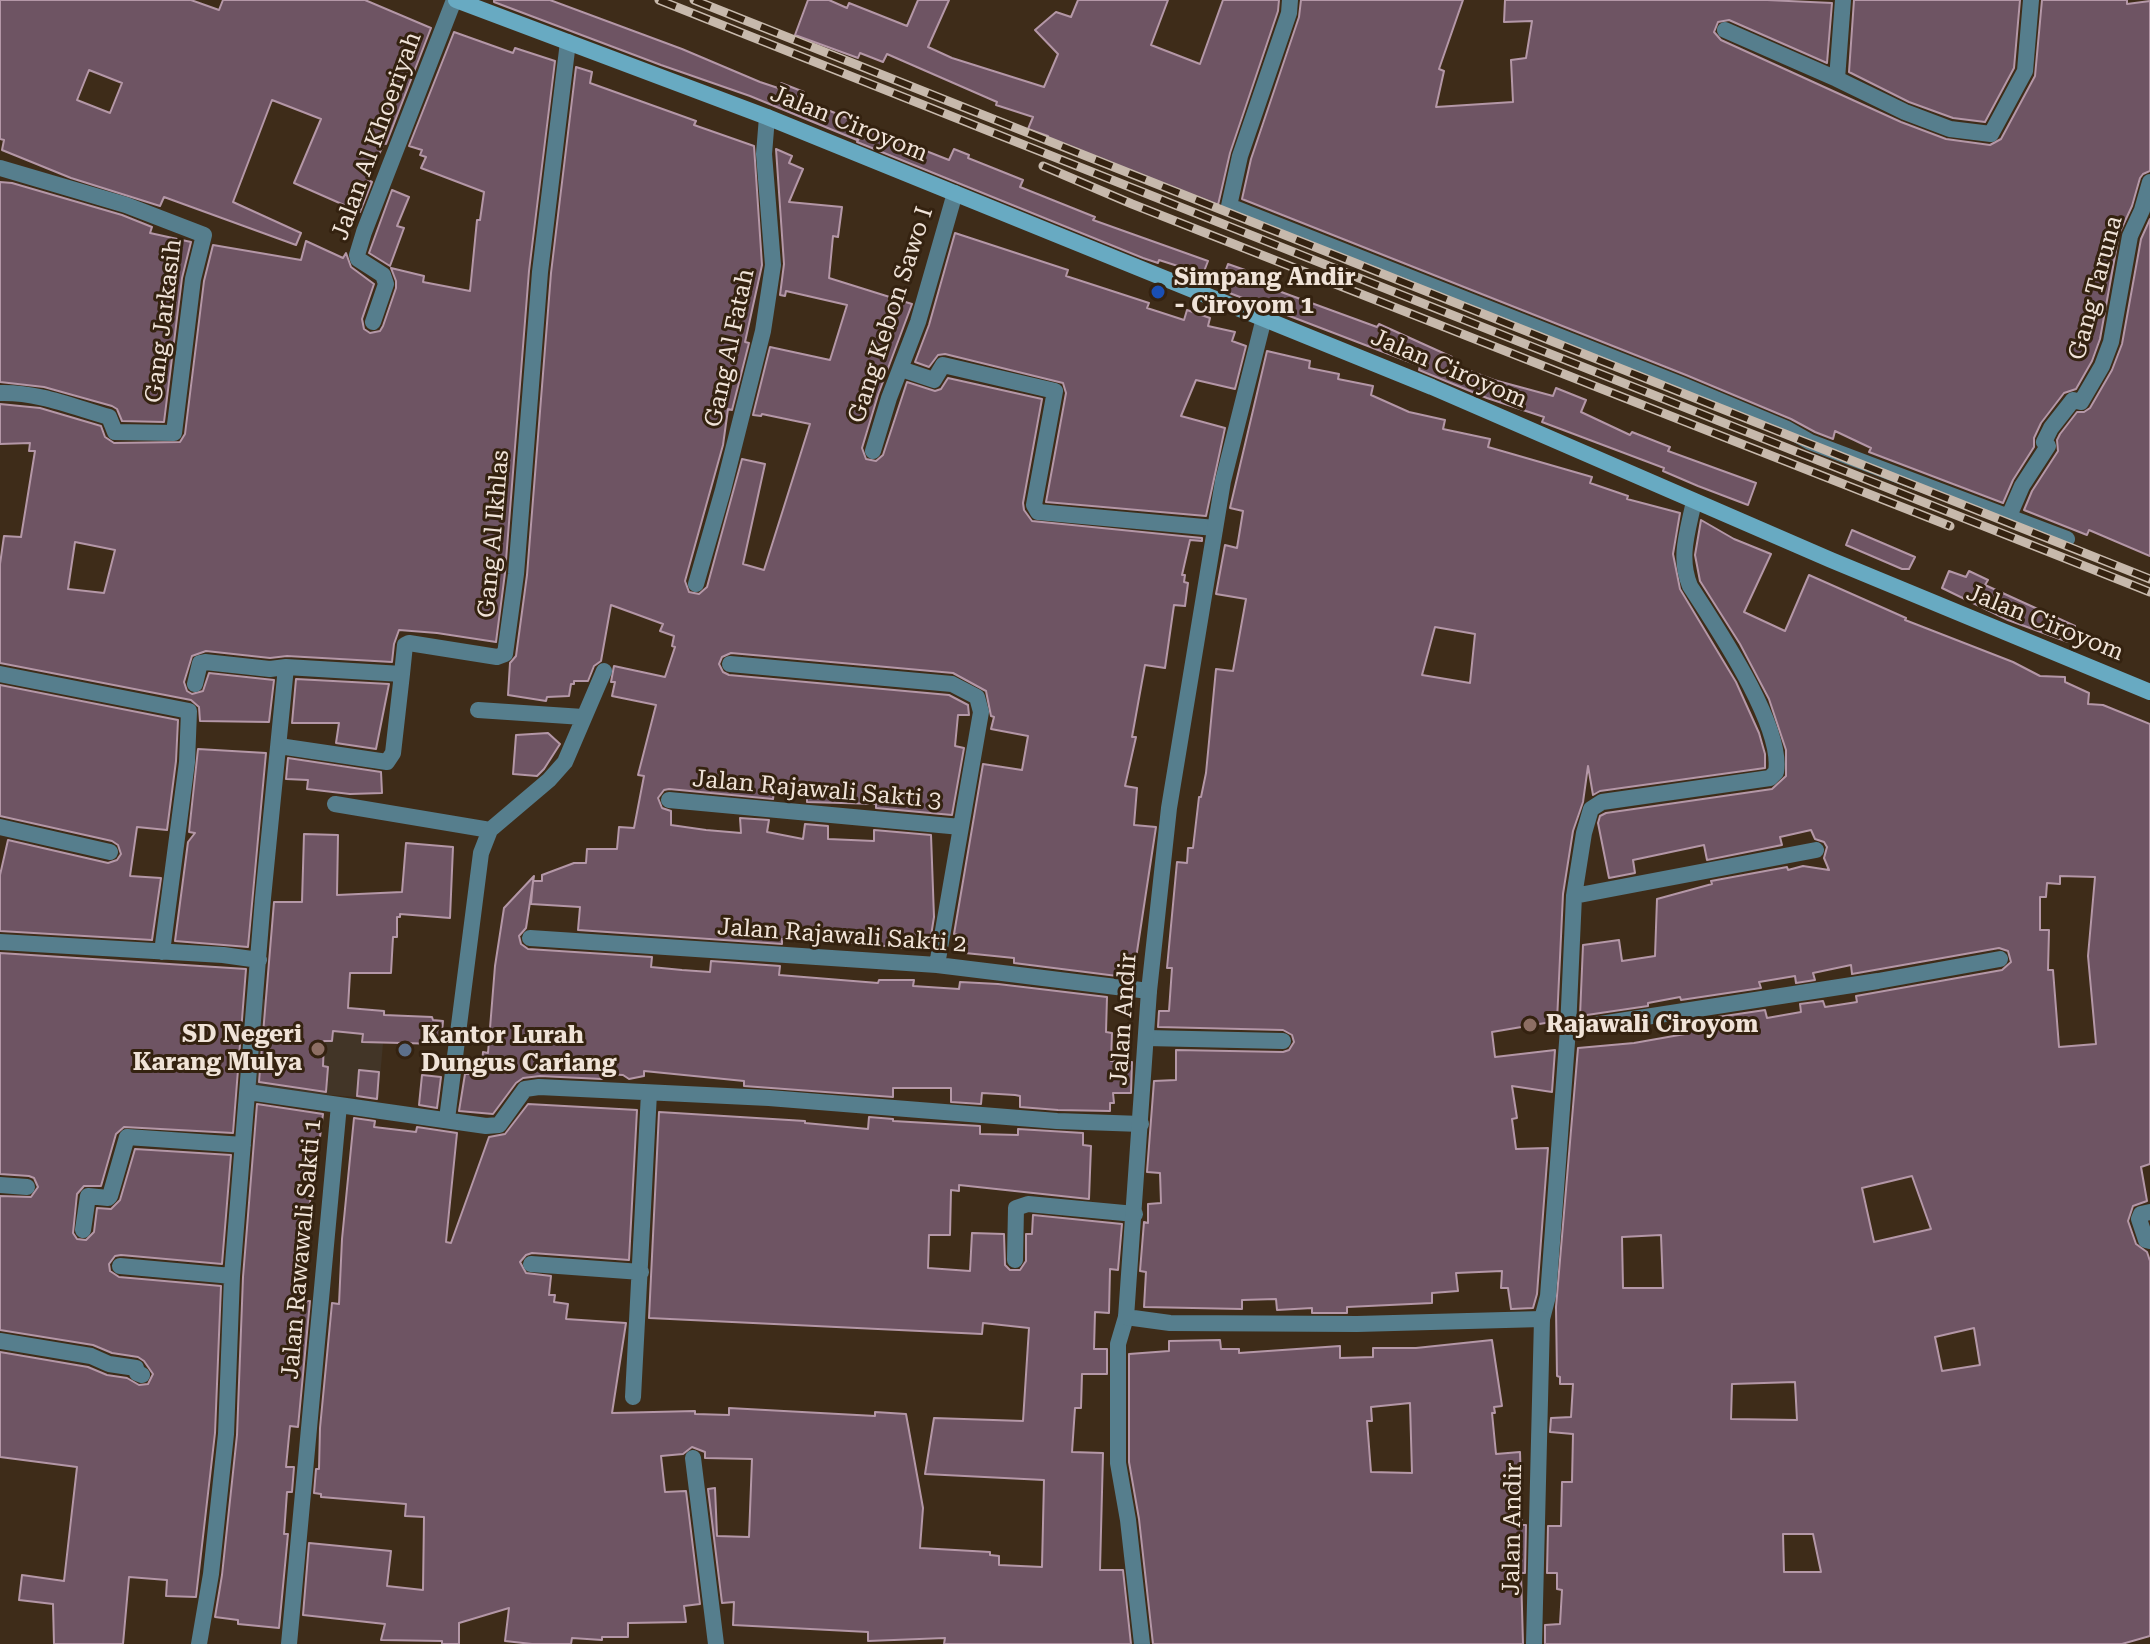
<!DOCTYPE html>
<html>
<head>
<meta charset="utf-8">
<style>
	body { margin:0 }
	canvas { display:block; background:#3e2c19 }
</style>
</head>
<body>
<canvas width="2150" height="1644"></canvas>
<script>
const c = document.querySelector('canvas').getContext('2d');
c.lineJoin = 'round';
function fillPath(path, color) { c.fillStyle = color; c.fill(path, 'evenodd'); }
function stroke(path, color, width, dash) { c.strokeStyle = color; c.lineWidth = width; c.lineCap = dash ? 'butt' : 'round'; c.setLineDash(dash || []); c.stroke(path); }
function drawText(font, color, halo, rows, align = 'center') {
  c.font = font + ' "Roboto Serif",serif'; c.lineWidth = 6; c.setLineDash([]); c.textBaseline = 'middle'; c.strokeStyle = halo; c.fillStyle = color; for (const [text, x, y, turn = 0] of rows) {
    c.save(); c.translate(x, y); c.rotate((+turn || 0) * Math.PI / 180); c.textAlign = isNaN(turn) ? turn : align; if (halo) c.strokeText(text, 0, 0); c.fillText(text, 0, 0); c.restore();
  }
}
fillPath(new Path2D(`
	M259 999 386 1010 378 1099 251 1088Z`), '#423527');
const building = new Path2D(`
	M0 0H191L219 10 223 0H365L431 28 386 144 384 143 368 180 372 182 360 212 294 183 321 119 272 100 233 202 301 233 296 245 164 197 160 206 71 178 2 150 4 140 0 139ZM89 70 122 83 110 113 77 100Z
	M494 0H550L682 49 760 82 778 88 781 83 804 92 801 99 864 125 857 140 750 96 661 65 494 2Z
	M808 0H829L847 8 849 3 907 26 918 0H949L928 47 952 58 1044 87 1058 54 1035 30 1056 12 1071 17 1078 0H1168L1151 45 1200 64 1223 0H1279L1278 11 1230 153 1218 205 1047 140 1048 136 1028 129 1033 117 996 105 997 102 887 54 883 62 860 53 858 58 795 35Z
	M1301 0H1463L1439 69 1444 71 1436 107 1513 102 1511 60 1526 58 1532 21 1504 22 1505 0H1767L1832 3 1827 63 1729 20 1718 22 1714 32 1721 40 1901 122 1946 139 1990 145 2001 139 2035 76 2042 0H2127V4L2150 1V171L2143 174 2140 178 2132 206 2119 234 2100 339 2092 361 2076 389 2064 393 2041 423 2034 438V447L2013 480 2003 503 1869 452 1871 448 1835 431 1833 439 1815 432 1791 419 1686 375 1242 199 1251 159 1299 17Z
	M1854 0H2020L2014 68 1985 122 1953 118 1909 102 1849 72Z
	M454 32 513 53 515 48 555 61 529 271 505 573 496 642 437 633 399 630 394 644 392 662 287 656 270 658 206 651 192 656 184 682 187 691 192 694 203 691 209 673 274 680 269 722 200 721 199 707 191 700 0 663V564L4 536 21 537 35 451H29L30 443 0 444V404L40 408 101 426 105 437 114 443 180 442 185 434 204 281 213 245 301 260 306 241 343 258 346 253 351 267 374 284 362 319 364 329 370 333 380 331 383 326 396 288V281L391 268 424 276 423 282 470 291 477 220H480L484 192 421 168 426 157 420 155 422 150 409 146ZM75 542 115 550 104 593 68 589Z
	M576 67 592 72 590 83 696 121 694 125 754 146 762 265 745 342 749 343 732 410 728 409 723 445 685 581 689 592 699 594 707 587 742 459 765 464 743 564 764 570 810 424 762 414 761 416 753 415 770 347 830 360 847 305 786 291 785 296 780 295 784 264 776 149 792 156 789 163 803 169 789 202 842 207 838 237 833 236 829 278 912 304 878 395 862 448 866 459 876 461 883 455 907 382 935 391 941 389 948 378 1042 399 1023 503 1024 510 1032 521 1202 538V541L1190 540 1182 575H1185L1184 582 1188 583 1185 606 1174 605 1165 668 1145 665 1132 737H1136L1125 786 1137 788 1134 825 1156 827 1133 978 1014 963V958L965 953 966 937 954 934 983 764 1022 770 1028 736 991 729 994 717 991 716 986 691 953 673 731 653 722 657 719 664 723 672 729 675 949 695 968 705 969 715H958L955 746 964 748 952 815 876 808V804L807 802V797L774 792 773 799 669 789 664 790 658 798 662 808 671 811V825L706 830 741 833 740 818 769 820 767 832 803 839 805 824 828 826V839L874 841V830L931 835 934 917 930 942 919 940 918 949 832 941 782 939V944L578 930 580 907 531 904 533 881H542V875L574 863H586L587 849H617L619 827 634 828 644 776 638 775 656 705 612 696 615 682H611L614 666 665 677 675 647 672 646 674 636 660 631 663 624 611 605 601 661 594 666 588 681H574V684H571L569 696 547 697 546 701 508 695 510 663 516 656 527 575 551 273Z
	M865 127 949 160 954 149 969 155 968 158 1023 180 1020 187 1095 217 1093 220 1208 261 1203 274 1159 260 1158 263 1143 258 857 142Z
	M0 182 12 183 122 215 152 227 150 233 191 242 182 278 164 422 122 421 117 409 112 406 44 387 0 382Z
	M392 190 409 197 397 226 404 228 390 266 369 253Z
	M2150 219V556L2089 530 2087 535 2024 510 2032 491 2058 451 2057 440 2060 434 2077 412H2084L2090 408 2112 370 2122 344 2141 239Z
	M955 233 1068 270 1066 276 1149 303 1147 308 1184 320 1187 310 1210 318 1208 326 1235 332 1232 341 1246 346 1235 389 1196 380 1181 416 1225 428 1206 516 1046 502 1066 393 1063 383 945 354 938 355 929 367 915 362 929 325Z
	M1228 264 1245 270 1243 278 1377 327 1379 324 1452 357 1449 363 1494 380 1553 396 1556 388 1586 400 1581 412 1630 435 1632 432 1670 447 1668 451 1756 483 1748 505 1698 486 1663 471 1664 468 1542 422 1544 417 1487 398 1419 370 1420 366 1219 289Z
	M1267 351 1310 361 1309 368 1339 374 1338 379 1373 386 1371 395 1409 412 1445 420 1443 429 1490 439 1488 447 1592 477 1590 483 1628 496 1627 499 1680 513 1673 554 1680 589 1736 682 1759 733 1765 754V768L1600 791 1593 795 1588 766 1583 802 1573 831 1563 894 1557 1021 1492 1032 1495 1057 1555 1050 1552 1092 1512 1086 1517 1118 1512 1119 1516 1149 1548 1148 1537 1294 1533 1308 1511 1309 1508 1288H1501L1502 1271 1456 1273 1458 1291 1432 1293V1303L1347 1307V1313H1312V1308L1277 1310 1276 1299 1242 1300V1309L1144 1307 1146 1272 1140 1271 1144 1222 1148 1223V1204L1161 1203 1160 1173 1147 1172 1154 1081 1176 1080V1050L1283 1052 1289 1050 1294 1042 1292 1035 1283 1030 1158 1027 1159 1011H1169L1172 968H1167L1177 862 1187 863 1188 848H1193L1199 797H1201L1206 773 1216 669 1233 671 1246 599 1216 594 1225 545 1237 548 1243 511 1230 508ZM1435 627 1475 634 1470 683 1422 675Z
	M1701 520 1734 539 1771 554 1744 612 1785 631 1809 575 1906 618 1905 620 2013 662 2040 676 2065 677V682L2089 693 2088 704 2103 705 2150 724V1164L2141 1167 2147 1201 2133 1206 2128 1221 2136 1244 2147 1252 2150 1261V1636L2122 1644H1545V1625L1560 1624 1562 1590 1557 1589V1573H1547L1548 1526H1561L1562 1482H1572L1573 1434 1550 1432 1551 1418 1571 1417 1573 1384H1560V1377L1557 1376 1556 1307 1578 1048 1634 1043 1685 1034 1684 1022 1765 1010 1767 1018 1801 1012 1800 1004 1823 1001 1825 1007 1857 1002 1856 996 2002 970 2011 962 2008 951 1999 948 1852 974 1851 965 1813 973 1815 980 1796 983 1795 976 1759 982 1761 988 1681 1000 1680 997 1648 1003V1006L1580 1016 1583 945 1619 940 1622 961 1655 956 1657 899 1712 884 1711 881 1787 867 1788 870 1803 866 1829 870 1824 858 1827 847 1824 842 1815 839 1811 830 1780 837 1782 845 1707 860 1704 845 1633 860 1635 873 1609 878 1598 823 1600 816 1606 813 1772 789 1786 776V750L1769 699 1740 644 1700 581 1695 555ZM2060 876 2095 877 2088 956 2096 1044 2059 1047 2053 970H2048L2049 930H2040V897H2046L2047 883 2060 884ZM1912 1176 1931 1229 1874 1242 1862 1188ZM1661 1235 1663 1288H1623L1622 1237ZM1974 1328 1980 1365 1942 1371 1935 1337ZM1795 1382 1797 1420 1731 1419 1732 1384ZM1783 1534H1813L1821 1572H1784Z
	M1852 530 1915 557 1909 569H1902L1846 545Z
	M1949 571 1966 577 1969 571 1988 580 1985 585 2075 626 2068 642 2008 620 1942 588Z
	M296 679 389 684 376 749 336 743 339 723H292Z
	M0 685 178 720 176 761 167 830 137 827 130 876 161 878 152 940 0 931V875L8 840 108 863 117 860 121 854 118 845 112 841 0 816Z
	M548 733 560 744 544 769 537 776 513 774 516 735Z
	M198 749 266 753 248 947 175 941 188 842 195 833 189 832Z
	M288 758 381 772 382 793 350 794 307 789 308 780 286 779Z
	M304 834 338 835 337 895 402 892 406 843 453 847 450 918 400 914V917H397V937H393L391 973H350L348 1008 384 1011V1015L432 1017 433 1020 443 1021 441 1044 362 1042 363 1034 333 1031 332 1041H324L323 1066 328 1067 326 1092 259 1082 274 902H302Z
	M534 876 526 928 519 936 521 944 528 949 652 957 651 967 682 970 710 972 711 961 780 966 779 975 878 983 879 980H914L913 986 959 989 960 982 998 984 1107 997 1106 1032 1112 1033 1111 1061 1132 1062 1131 1093H1113L1114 1103H1110V1111L1058 1110 1020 1107V1096L1015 1095 982 1093 981 1104 951 1102V1088H893V1097L744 1086V1081L644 1071V1076L629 1079 623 1075 602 1074V1079L540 1076 523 1078 516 1083 493 1114 459 1111 465 1074H481L483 1052 488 1053 495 966 504 908Z
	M0 953 246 969 233 1133 124 1127 116 1134 101 1186H84L77 1194 73 1233 77 1239 86 1240 94 1232 97 1208 111 1209 120 1200 135 1149 231 1155 222 1264 121 1255 115 1256 109 1264 110 1271 119 1277 221 1286 215 1433 196 1597 166 1596 167 1580 129 1577 123 1644H54L53 1604 19 1600 22 1575 64 1581 77 1467 0 1457V1352L88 1367 107 1375 127 1378 139 1385 148 1384 153 1374 144 1361 138 1357 112 1353 93 1345 0 1330V1196L31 1197 38 1187 34 1178 29 1176 0 1174Z
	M359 1070 379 1072 377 1099 357 1096Z
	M422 1075 441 1077 437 1108 419 1105Z
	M257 1104 323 1114 314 1183H312L301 1287H304L302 1301H310L298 1427 290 1426 286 1467H294L292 1492H287L284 1534H288L279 1628 238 1624V1620L215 1617 222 1575 237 1435 243 1277Z
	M528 1104 637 1110 629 1260 532 1253 526 1255 520 1262 526 1273 551 1276 549 1295H555L554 1302 568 1304 566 1319 626 1323 612 1413 695 1411V1414L729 1415V1408L875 1416V1412L906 1414 923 1508 920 1548 990 1552V1555L999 1556V1565L1042 1567 1044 1480 925 1474 934 1418 1023 1421 1029 1328 983 1323 982 1334 649 1318 659 1112 805 1121V1123L868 1129 869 1117 893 1119V1121L980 1126V1134L1018 1135V1129L1083 1133V1145L1091 1146 1089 1199 959 1185V1191L951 1190 950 1235H929L928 1268 970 1271 972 1233 1004 1234 1005 1265 1010 1270H1020L1026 1261V1234H1032L1033 1215 1122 1224 1118 1270 1110 1269 1109 1313 1095 1312 1094 1349H1107V1374H1082L1081 1408H1075L1072 1452 1103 1453 1100 1570H1123L1131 1644H944L945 1638 868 1641V1632L733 1625 734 1602 722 1603 708 1489 715 1488 717 1536 749 1537 752 1459 705 1458V1452L692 1447 683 1454 661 1456 665 1492 686 1491 700 1604 684 1606 686 1622 628 1623V1637H602V1640L572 1638 571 1644H532L505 1641 509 1608 459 1623V1644H442V1641L381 1640 385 1624 303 1615 309 1543 391 1551 387 1586 423 1590 424 1517 405 1516 406 1504 321 1497V1494L314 1493 316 1469H319L320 1428 332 1303 339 1304 342 1239 354 1118 375 1121 374 1127 416 1132 417 1127 457 1133 446 1242 451 1243 489 1137 505 1134Z
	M1220 1340 1221 1349H1239V1353L1340 1346V1358L1373 1357V1348H1416L1492 1340 1502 1406 1494 1407 1495 1413H1492L1496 1454 1520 1452 1522 1525H1526L1525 1573H1521L1523 1644H1153L1139 1519 1129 1462V1354L1169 1351V1341ZM1410 1403 1412 1473 1371 1472 1367 1421H1372L1371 1407Z`);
fillPath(building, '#6e5463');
stroke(building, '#b497a7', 2);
stroke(new Path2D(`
	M1290 0 1289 13 1240 156 1229 206 1682 385 1787 429 1810 442 2067 539
	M1843 0 1837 79 1905 112 1950 129 1991 134 2025 71 2031 0
	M1725 30 1837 79
	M0 168 126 205 204 235 193 279 174 433 115 432 109 417C73 407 39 392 0 393
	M373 322 386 284 383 275 358 259 357 255 364 232 454 0
	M901 369 934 380 943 365 1055 391 1034 505 1038 512 1215 528
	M873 451 889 398 918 322 955 193
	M2009 516 2022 486 2048 446 2044 442 2051 428 2073 400 2081 402 2102 366 2111 342 2130 236 2142 210 2150 182
	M696 584 723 490 763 331 773 265 764 154 767 117
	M730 664 952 684 977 697 981 712 937 965
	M0 674 189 711 187 762 162 952
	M195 684 200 663 205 662 270 669 286 667
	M478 710 583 717
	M279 746 387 762 393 753 402 674
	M669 800 961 827
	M335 804 490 830
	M0 827 110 852
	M1574 896 1816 850
	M530 938 937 965 1149 991
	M0 942 223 955 259 960
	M1568 1029 1878 981 2000 959
	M1146 1038 1283 1041
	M248 1092 339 1105
	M447 1119 481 853 490 830 549 780 565 762 604 671
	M0 1185 27 1187
	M2150 1212 2141 1214 2139 1219 2146 1240 2150 1241
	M83 1230 88 1196 108 1198 110 1196 127 1137 243 1145
	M1015 1260 1016 1208 1028 1204 1135 1214
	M531 1264 641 1272
	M120 1266 232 1276
	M1126 1317 1118 1344V1463L1128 1520 1142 1644
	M1542 1319 1548 1296 1568 1029 1574 896 1584 833 1591 809 1602 802 1770 778 1776 772C1784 726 1715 625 1690 586 1678 557 1688 531 1694 501
	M0 1341 91 1356 109 1364 136 1368 137 1373 142 1375
	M633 1397 649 1093
	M693 1458 716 1644
	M199 1644 211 1574 226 1434 232 1276 263 898 286 667 402 674 405 645 409 643 497 657 505 654 516 574 540 272 568 42
	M289 1644 339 1105 486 1126 499 1125 525 1089 539 1087 769 1098 1057 1121 1141 1124`), '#567e8d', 16);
stroke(new Path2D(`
	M1264 318 1223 481 1169 808 1149 991 1126 1317 1170 1323 1357 1324 1542 1319 1534 1644`), '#567e8d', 16);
stroke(new Path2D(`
	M456 0 767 117 1432 387 1831 560 2150 692`), '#68aac2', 16);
const rail = new Path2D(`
	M659 0 2150 592
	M694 0 2150 579
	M1043 166 1132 204 1950 526`);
stroke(rail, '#c7b9ac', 9);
stroke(rail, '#342210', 6, [18]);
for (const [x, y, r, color] of [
	[1158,292,8,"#1a4fb4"],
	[1530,1025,8,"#8d6e63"],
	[318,1049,8,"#8d6e63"],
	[405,1050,8,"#5c6f8a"]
]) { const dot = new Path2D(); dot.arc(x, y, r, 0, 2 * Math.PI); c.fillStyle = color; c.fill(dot); stroke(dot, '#342210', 3); }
drawText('24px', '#f0e3d8', '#342210', [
	["Jalan Ciroyom",849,124,22],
	["Jalan Al Khoeriyah",377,136,-70],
	["Gang Taruna",2096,288,-75],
	["Gang Kebon Sawo I",891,315,-72],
	["Gang Jarkasih",164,321,-83],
	["Gang Al Fatah",730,348,-78],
	["Jalan Ciroyom",1449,369,23],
	["Gang Al Ikhlas",494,534,-85],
	["Jalan Ciroyom",2045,623,22],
	["Jalan Rajawali Sakti 3",817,790,5],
	["Jalan Rajawali Sakti 2",842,936,4],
	["Jalan Andir",1124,1019,-86],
	["Jalan Rawawali Sakti 1",302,1249,-85],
	["Jalan Andir",1513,1529,-89]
]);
drawText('bold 24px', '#f0e3d8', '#342210', [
	["Simpang Andir",1174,278],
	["- Ciroyom 1",1174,306],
	["Rajawali Ciroyom",1546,1025],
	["SD Negeri",302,1035,"right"],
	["Karang Mulya",302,1063,"right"],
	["Kantor Lurah",421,1036],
	["Dungus Cariang",421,1064]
], 'left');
</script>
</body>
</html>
